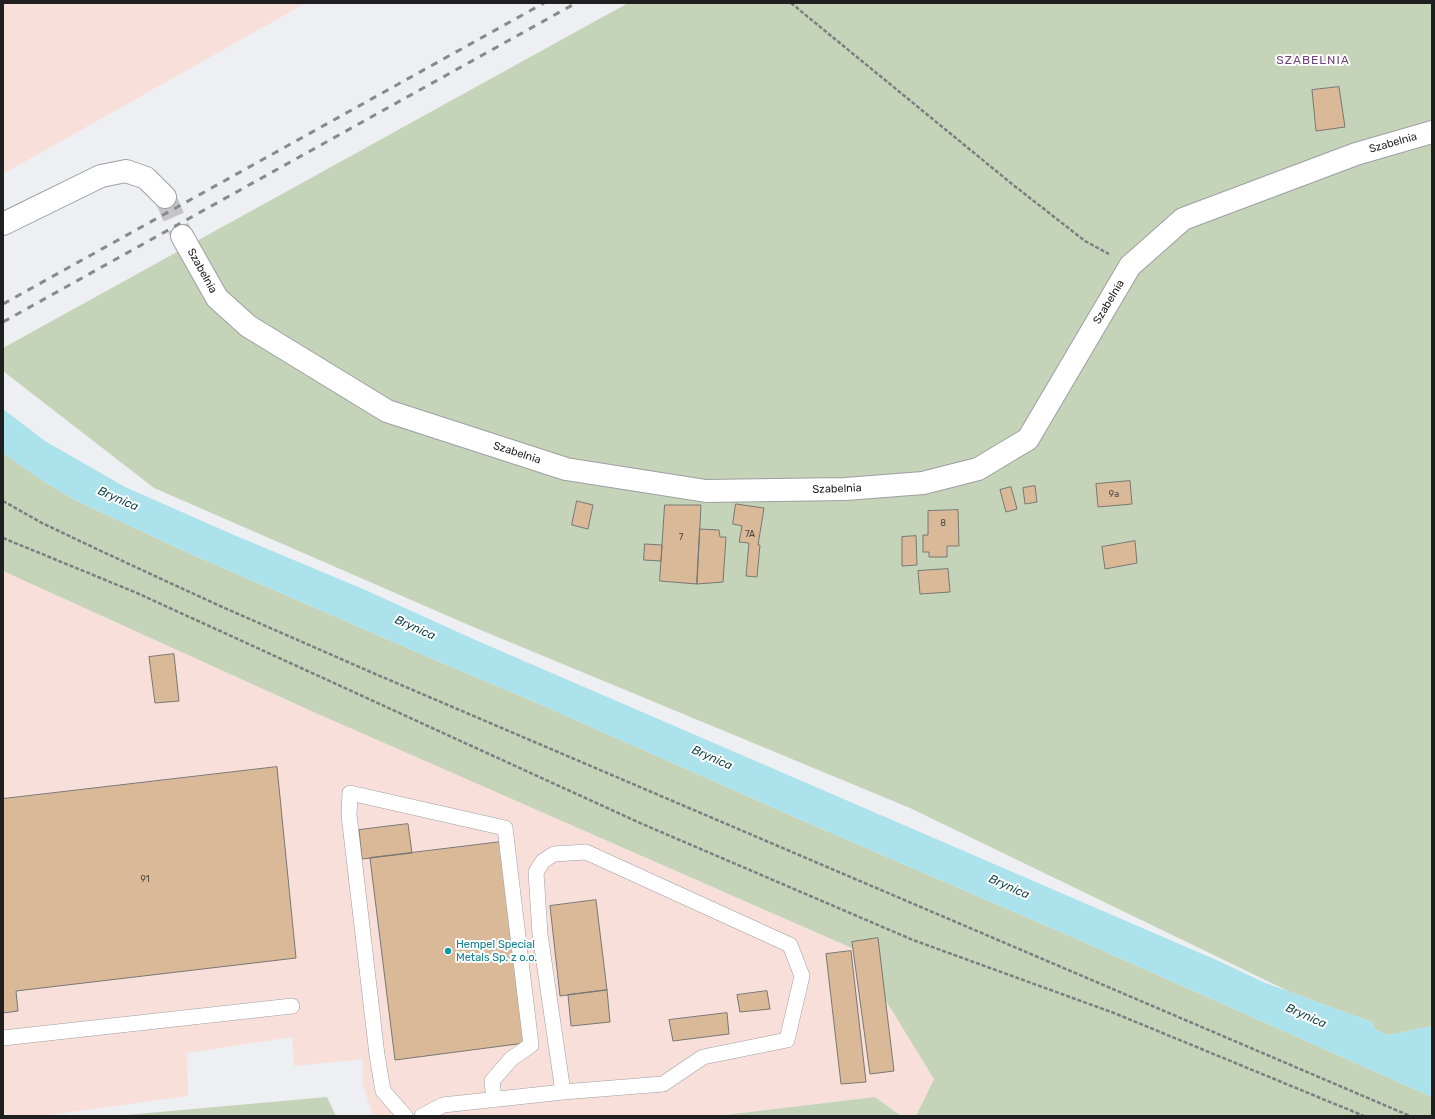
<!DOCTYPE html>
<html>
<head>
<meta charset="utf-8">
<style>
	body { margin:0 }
	#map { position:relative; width:1435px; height:1119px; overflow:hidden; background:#eeeff2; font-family:Rubik,sans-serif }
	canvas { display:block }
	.frame { position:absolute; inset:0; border:4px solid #1f1f20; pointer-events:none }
</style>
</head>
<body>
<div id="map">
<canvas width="1435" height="1119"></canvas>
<div class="frame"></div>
</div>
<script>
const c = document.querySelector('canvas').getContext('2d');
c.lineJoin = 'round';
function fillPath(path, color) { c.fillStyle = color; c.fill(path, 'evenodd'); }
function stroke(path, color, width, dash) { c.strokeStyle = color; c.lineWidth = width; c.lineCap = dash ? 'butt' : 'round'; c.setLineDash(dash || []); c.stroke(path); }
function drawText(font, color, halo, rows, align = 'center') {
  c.font = font + ' Rubik,sans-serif'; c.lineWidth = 4; c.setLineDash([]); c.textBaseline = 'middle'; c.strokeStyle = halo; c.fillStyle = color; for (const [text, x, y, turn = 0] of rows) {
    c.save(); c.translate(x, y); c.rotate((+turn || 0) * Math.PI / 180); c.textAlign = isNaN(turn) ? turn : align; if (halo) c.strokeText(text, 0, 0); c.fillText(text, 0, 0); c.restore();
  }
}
fillPath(new Path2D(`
	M3 3H306L3 174Z
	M3 571 318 714 854 949 934 1079 916 1116H901L875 1097 716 1116H373L363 1085V1059L294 1066 292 1037 187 1053 188 1096 41 1116H3Z`), '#f9dfd9');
fillPath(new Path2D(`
	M628 3H1432V1026L1388 1035 1376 1030 1372 1022 1290 992 910 808 471 626 154 488 3 371V348Z
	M3 453 46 483 77 501 184 551 435 660 537 703 799 819 1079 940 1432 1097V1116H916L934 1079 854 949 318 714 3 571Z
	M327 1097 336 1116H115Z
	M875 1097 901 1116H716Z`), '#c5d3b9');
fillPath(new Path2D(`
	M3 409 45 441 125 487 234 535 363 589 480 642 1221 962 1263 982 1372 1022 1376 1030 1388 1035 1432 1026V1097L1079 940 799 819 537 703 435 660 184 551 77 501 46 483 3 453Z`), '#abe2ec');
const building = new Path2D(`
	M1339 87 1345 127 1316 131 1312 90Z
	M1130 481 1132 504 1098 507 1096 484Z
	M1035 486 1037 502 1025 504 1023 488Z
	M1011 487 1017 509 1006 512 1000 490Z
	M577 501 593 505 588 529 572 525Z
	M736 504 764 508 758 545H760L757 577 746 576 749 543 739 542 742 526 733 524Z
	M665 505H701L697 584 660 581Z
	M958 510 959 546H947V557H929V552H923V535H928V511Z
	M700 529 719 530 720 537H726L723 582 697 584Z
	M916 536 917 565 902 566V537Z
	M1135 541 1137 563 1105 569 1102 547Z
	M645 544 662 545 661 561 644 560Z
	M948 569 950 592 920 594 918 571Z
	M174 654 179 701 155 703 149 657Z
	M277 767 296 958 16 991 18 1011 3 1013V799Z
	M408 824 412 853 362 859 359 830Z
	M501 842 525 1043 395 1060 370 858Z
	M596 900 607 990 560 996 550 906Z
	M878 938 894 1071 870 1074 852 942Z
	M851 951 866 1082 841 1084 826 954Z
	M607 990 610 1022 571 1026 568 995Z
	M767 991 770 1009 740 1012 737 995Z
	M727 1013 729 1034 673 1041 669 1020Z`);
fillPath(building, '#dab999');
stroke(building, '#797775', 1);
stroke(new Path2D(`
	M165 197 182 236`), '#c5c5c8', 22, [22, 11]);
const service = new Path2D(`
	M3 1038 292 1006
	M405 1116 383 1091 377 1055 349 815 350 793 505 828 531 1045 511 1059 492 1081 494 1100
	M422 1116 443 1105 563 1092 663 1084 703 1057 787 1040 802 976 790 945 586 852 554 854 543 861 536 872 540 934 563 1092`);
const minor = new Path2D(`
	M3 224 101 176 126 171 146 178 165 197
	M182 236 217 298 248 326 387 411 566 469 706 491 846 489 923 483 978 469 1028 439 1130 266 1183 219 1356 154 1432 132`);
stroke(service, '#9e9fa2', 16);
stroke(minor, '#9e9fa2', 24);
stroke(new Path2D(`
	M791 3 1012 184 1085 241 1109 254
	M3 501 42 523 103 552 220 606 373 673 1410 1116
	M3 538 137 593 640 823 913 940 1114 1013 1364 1116`), '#7d7e80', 2.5, [4, 2]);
stroke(service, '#fff', 15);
stroke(minor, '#fff', 22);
stroke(new Path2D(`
	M3 304 544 3
	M3 322 576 3`), '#88898b', 3, [7, 7]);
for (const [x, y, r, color] of [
	[448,951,4,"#0f9aa8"]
]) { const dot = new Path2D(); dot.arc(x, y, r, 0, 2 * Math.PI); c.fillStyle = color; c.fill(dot); stroke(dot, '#fff', 1.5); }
drawText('9px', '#4e463e', null, [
	["9a",1114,494],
	["8",943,523],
	["7A",750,534],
	["7",681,537],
	["91",145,879]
]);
drawText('11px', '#1f1f20', '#fff', [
	["Szabelnia",1393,143,-16],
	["Szabelnia",202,271,61],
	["Szabelnia",1109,302,-59],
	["Szabelnia",517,453,18],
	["Szabelnia",837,489,-2]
]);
drawText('11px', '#0d838f', '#fff', [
	["Hempel Special",456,945],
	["Metals Sp. z o.o.",456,958]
], 'left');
c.letterSpacing = '1px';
drawText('12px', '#6e437a', '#fff', [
	["SZABELNIA",1313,61]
]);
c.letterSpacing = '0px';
drawText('italic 12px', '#14464d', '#fff', [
	["Brynica",118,499,24],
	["Brynica",415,628,24],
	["Brynica",712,758,24],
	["Brynica",1009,887,24],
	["Brynica",1306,1016,24]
]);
</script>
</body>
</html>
